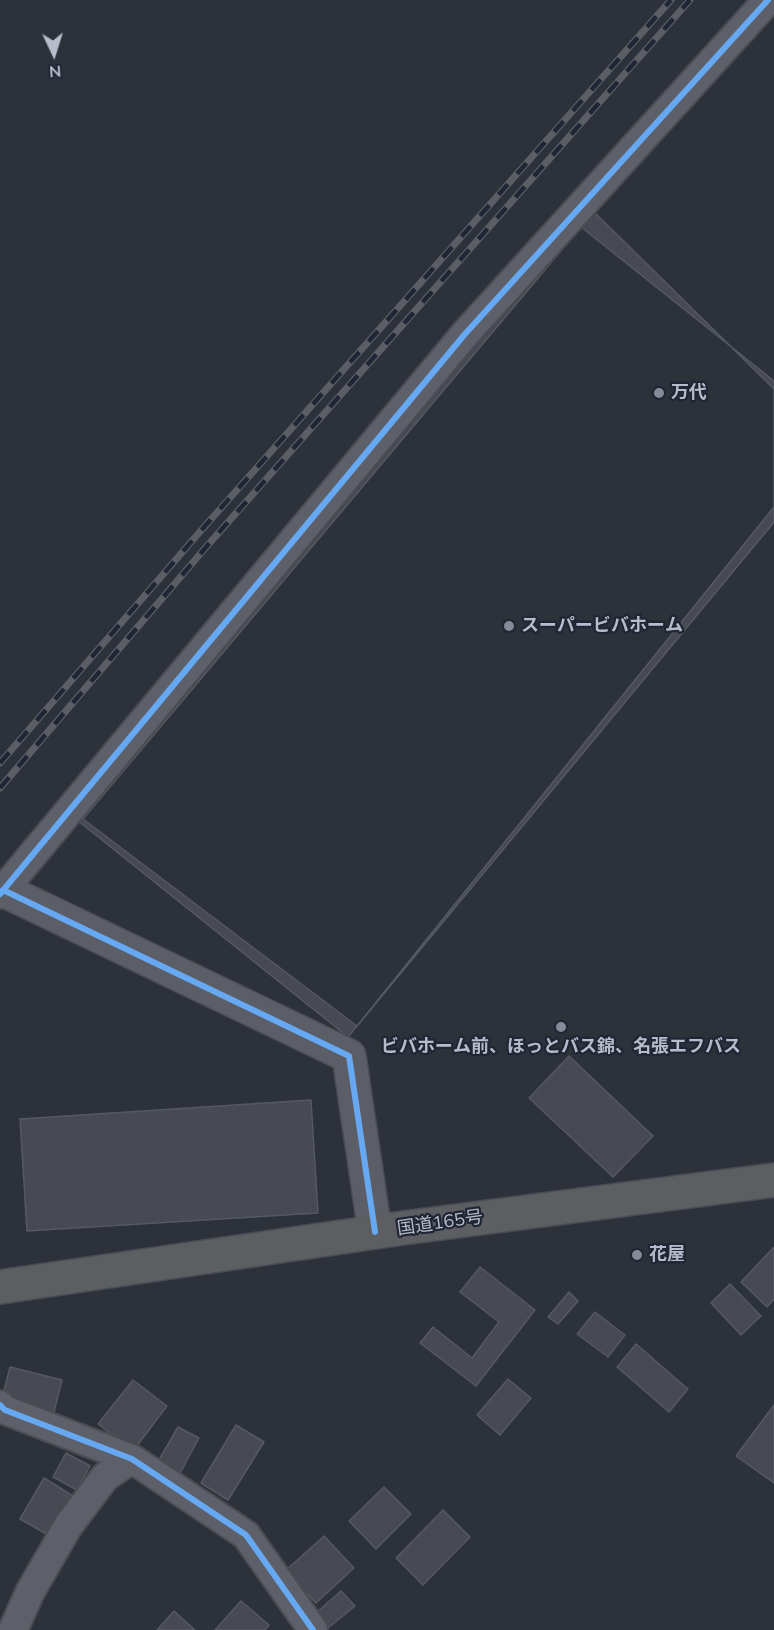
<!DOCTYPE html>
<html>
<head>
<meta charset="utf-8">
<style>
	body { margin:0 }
	#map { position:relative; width:774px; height:1630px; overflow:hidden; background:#2d3139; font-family:Mulish,sans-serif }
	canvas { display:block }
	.north { position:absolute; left:24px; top:24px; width:60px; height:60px; -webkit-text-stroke:4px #202635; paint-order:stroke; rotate:176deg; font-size:16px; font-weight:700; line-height:24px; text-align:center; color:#b8bcca }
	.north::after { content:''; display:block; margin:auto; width:21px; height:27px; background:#b8bcca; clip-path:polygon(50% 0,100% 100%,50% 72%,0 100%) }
</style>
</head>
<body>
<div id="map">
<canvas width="774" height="1630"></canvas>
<div class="north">N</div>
</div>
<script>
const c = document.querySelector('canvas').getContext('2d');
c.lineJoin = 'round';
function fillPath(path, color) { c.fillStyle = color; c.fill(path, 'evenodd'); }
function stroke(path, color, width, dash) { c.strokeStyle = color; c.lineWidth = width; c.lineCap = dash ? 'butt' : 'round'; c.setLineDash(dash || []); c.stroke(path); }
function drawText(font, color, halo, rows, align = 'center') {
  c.font = font + ' Mulish,"Noto Sans JP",sans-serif'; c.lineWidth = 4.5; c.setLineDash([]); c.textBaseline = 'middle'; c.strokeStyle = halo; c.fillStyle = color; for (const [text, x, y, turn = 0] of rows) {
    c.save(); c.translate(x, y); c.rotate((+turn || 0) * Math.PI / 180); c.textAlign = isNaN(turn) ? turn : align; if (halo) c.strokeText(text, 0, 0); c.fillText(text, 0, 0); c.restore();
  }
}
const building = new Path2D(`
	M588 206 774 389V522L348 1037 72 816Z
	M581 227 774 381V507L357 1026 83 819Z
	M569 1056 653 1136 613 1177 529 1098Z
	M311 1100 318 1213 27 1231 20 1119Z
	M774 1247V1299L767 1307 741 1282Z
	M480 1267 535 1310 476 1386 420 1343 433 1327 472 1358 499 1322 460 1292Z
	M730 1284 761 1316 741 1335 711 1303Z
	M569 1292 578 1301 558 1324 548 1317Z
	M595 1312 625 1335 608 1357 577 1334Z
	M636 1344 688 1389 669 1412 617 1367Z
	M10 1367 62 1380 54 1412 2 1399Z
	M508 1379 531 1398 500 1435 477 1415Z
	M133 1380 167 1406 133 1451 98 1424Z
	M774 1405V1483L736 1456Z
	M236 1425 264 1442 228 1500 201 1483Z
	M178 1427 199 1438 178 1477 156 1465Z
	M66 1453 90 1466 77 1490 53 1477Z
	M44 1478 73 1496 50 1536 20 1519Z
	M384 1487 411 1514 376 1549 349 1521Z
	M443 1510 470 1537 423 1585 396 1558Z
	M324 1536 354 1568 316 1603 285 1571Z
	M341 1591 355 1606 328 1628 316 1613Z
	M241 1601 269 1625 265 1630H215Z
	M174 1611 195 1630H157Z`);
fillPath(building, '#474a52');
stroke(building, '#555961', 1.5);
const street = new Path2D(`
	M0 894 465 334 768 0
	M0 1405 5 1410 132 1459 246 1535 313 1630
	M13 1630 30 1592 68 1526 105 1477 132 1459`);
const secondary = new Path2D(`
	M3 890 349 1056 375 1232`);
const highway = new Path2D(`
	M0 1287 403 1228 774 1180`);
stroke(street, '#494c52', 32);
stroke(secondary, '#494c52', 36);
stroke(highway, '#4a4d55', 36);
stroke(street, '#5d6068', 28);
stroke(secondary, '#5b5e66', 33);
stroke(highway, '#5c5e61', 33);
const rail = new Path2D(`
	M0 763 198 534 671 0
	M0 788 207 546 690 0`);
stroke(rail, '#5b5e65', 7);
stroke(rail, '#202635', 4.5, [14]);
stroke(new Path2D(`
	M3 890 349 1056 375 1232
	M0 894 465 334 768 0
	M0 1405 5 1410 132 1459 246 1535 313 1630`), '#66a8f1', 6);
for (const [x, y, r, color] of [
	[659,393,6,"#878b97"],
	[509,626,6,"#878b97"],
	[561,1027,6,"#878b97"],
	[637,1255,6,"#878b97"]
]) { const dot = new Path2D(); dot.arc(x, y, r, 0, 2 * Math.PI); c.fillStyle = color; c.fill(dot); stroke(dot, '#202635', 2); }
drawText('bold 18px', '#b8bcca', '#202635', [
	["万代",671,393],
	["スーパービバホーム",521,626],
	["ビバホーム前、ほっとバス錦、名張エフバス",561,1047,"center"],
	["花屋",649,1255]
], 'left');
drawText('18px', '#b8bcca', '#202635', [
	["国道165号",440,1223,-8]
]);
</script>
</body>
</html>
